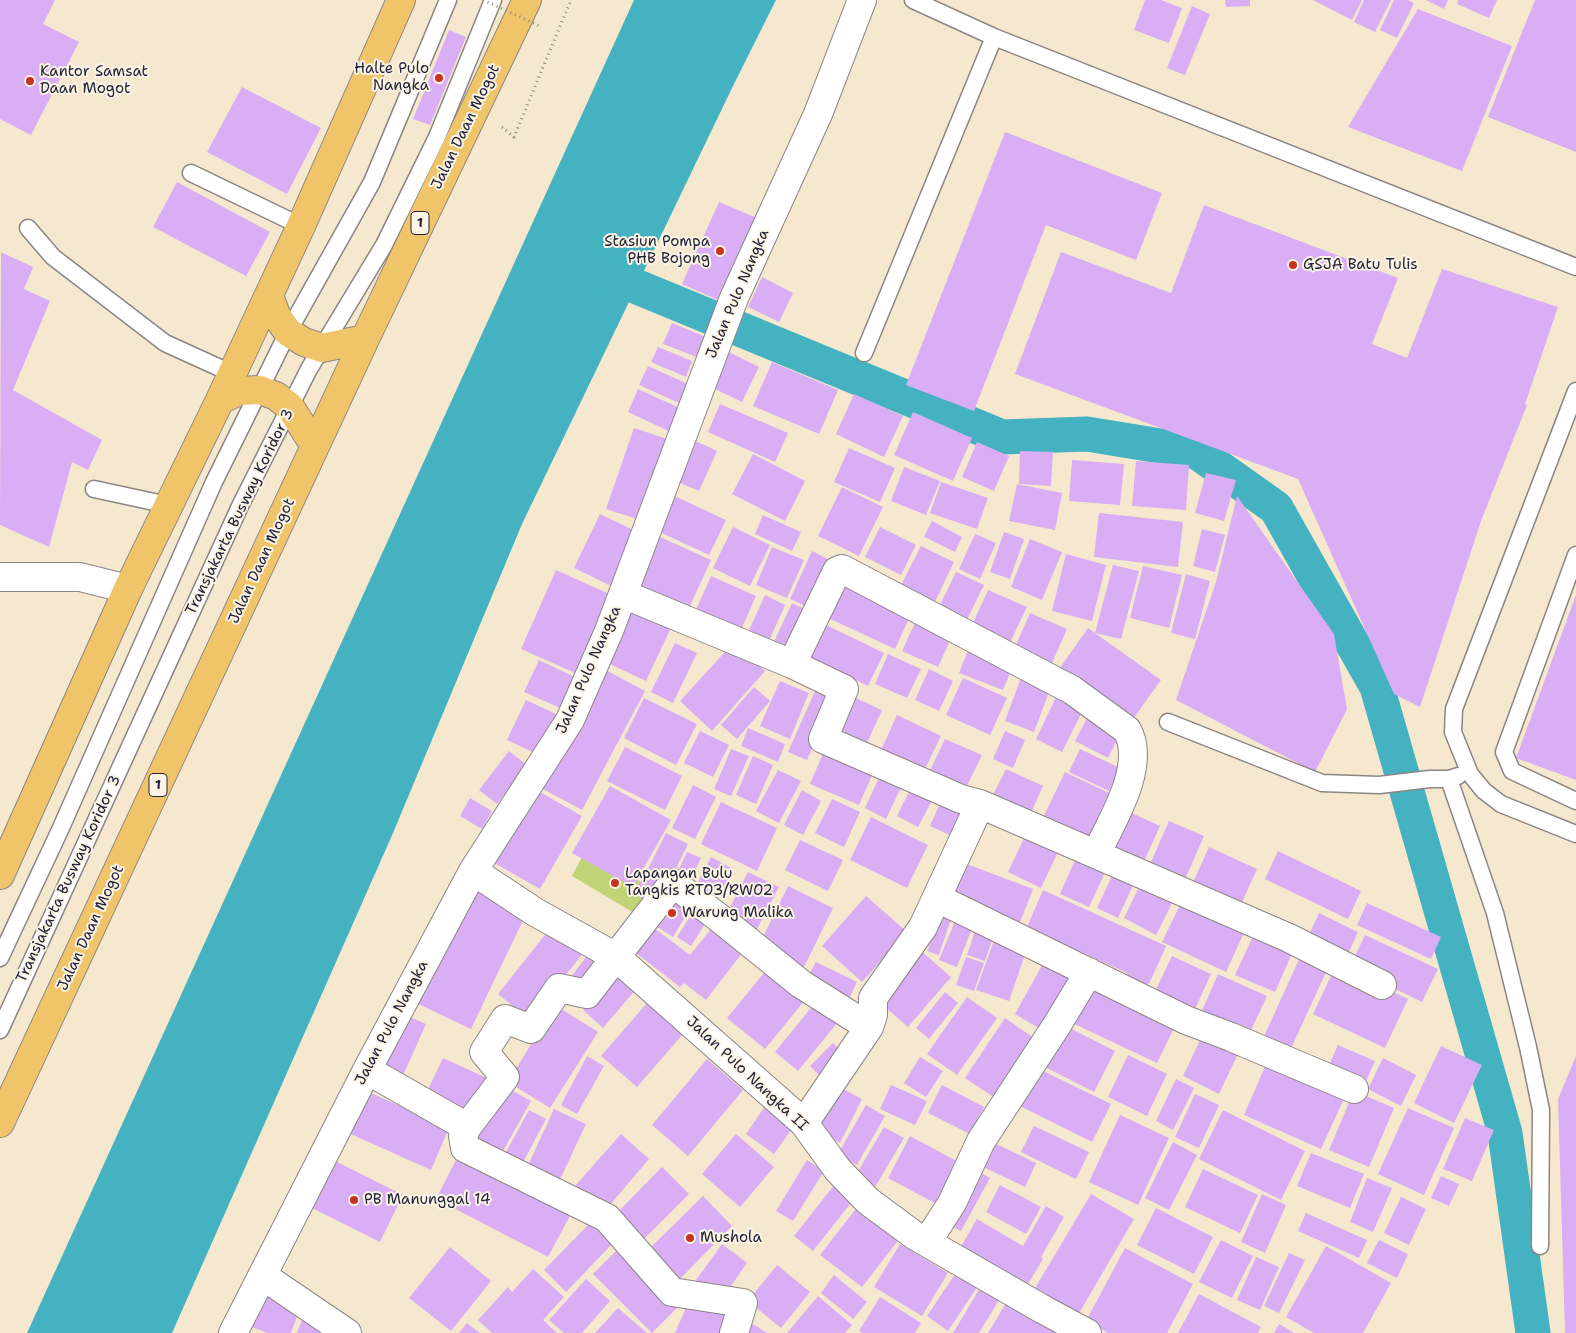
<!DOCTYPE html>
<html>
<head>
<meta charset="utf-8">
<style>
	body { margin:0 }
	canvas { display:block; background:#f6e8cf }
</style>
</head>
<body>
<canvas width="1576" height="1333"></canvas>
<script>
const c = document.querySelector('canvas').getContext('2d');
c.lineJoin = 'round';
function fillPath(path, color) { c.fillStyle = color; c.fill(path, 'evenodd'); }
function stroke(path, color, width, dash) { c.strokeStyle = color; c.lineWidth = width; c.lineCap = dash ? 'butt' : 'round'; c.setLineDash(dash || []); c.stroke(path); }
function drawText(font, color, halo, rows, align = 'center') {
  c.font = font + ' "Shantell Sans",sans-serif'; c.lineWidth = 4; c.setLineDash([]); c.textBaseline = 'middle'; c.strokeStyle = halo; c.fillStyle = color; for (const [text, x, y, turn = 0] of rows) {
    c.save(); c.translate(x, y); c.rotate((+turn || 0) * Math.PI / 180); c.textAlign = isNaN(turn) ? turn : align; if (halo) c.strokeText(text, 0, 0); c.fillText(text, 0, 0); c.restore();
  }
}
fillPath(new Path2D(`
	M589 844 632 877 658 890 644 919 572 876Z`), '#c0d477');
fillPath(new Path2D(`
	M634 0H776L733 86 522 524 393 833 172 1333H27Z`), '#44b2c0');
stroke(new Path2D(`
	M601 272 1002 437 1087 434 1197 452 1276 508 1377 687 1505 1133 1533 1333`), '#44b2c0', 35);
fillPath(new Path2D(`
	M0 0H55L43 24 79 42 31 135 0 119Z
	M1145 0H1161L1182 8 1169 43 1134 30Z
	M1225 0H1250V6L1226 7Z
	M1313 0H1362L1352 20Z
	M1364 0H1391L1375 32 1354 22Z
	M1394 0H1408L1414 3 1397 38 1380 30Z
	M1426 0H1448L1444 9Z
	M1458 0H1497L1489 18 1457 4Z
	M1535 0H1576V152L1488 117Z
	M1192 6 1210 14 1185 75 1167 68Z
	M1418 9 1512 46 1462 171 1348 127Z
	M449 30 466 37 430 125 413 119Z
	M242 87 321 128 287 194 207 152Z
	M1005 132 1162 193 1136 260 1046 225 974 411 906 385Z
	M177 182 270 232 246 276 153 227Z
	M719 202 757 218 720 301 682 284Z
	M1204 205 1398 278 1372 344 1407 358 1442 269 1558 307 1525 404 1527 405 1481 521 1420 707 1394 694 1298 479 1015 374 1061 252 1171 293Z
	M1 252 33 267 24 289 50 301 13 390 102 440 88 470 72 462 49 547 0 525Z
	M762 277 793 293 779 322 748 307Z
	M672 323 708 338 699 358 663 344Z
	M658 347 692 361 686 377 651 362Z
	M725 350 759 367 742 402 707 385Z
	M772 362 838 390 819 434 753 406Z
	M648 366 688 384 679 403 639 385Z
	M638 389 684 410 673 433 628 412Z
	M854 394 903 416 884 457 836 434Z
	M720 404 788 433 775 462 708 432Z
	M913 412 972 438 953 481 894 455Z
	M634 428 667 439 640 520 606 509Z
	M689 438 717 451 699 491 671 479Z
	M977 442 1009 456 994 491 962 477Z
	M849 448 895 468 880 502 834 482Z
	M1020 451 1053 452 1051 486 1019 484Z
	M753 454 805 481 785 521 732 494Z
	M1072 460 1124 464 1120 505 1069 501Z
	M1136 461 1189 465 1186 510 1132 506Z
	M904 467 940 481 926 515 891 501Z
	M1206 473 1236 480 1224 521 1195 513Z
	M941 482 988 498 977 529 930 513Z
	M1017 484 1062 493 1055 530 1009 521Z
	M842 487 883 507 859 556 818 536Z
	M668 493 726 520 709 555 651 528Z
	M1237 496 1334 634 1347 709 1315 772 1176 700 1216 582Z
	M1099 513 1183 522 1178 567 1094 557Z
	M600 514 639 533 613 587 574 568Z
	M763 515 801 532 792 551 755 534Z
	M932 521 962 537 955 552 924 537Z
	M733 527 770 545 750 586 713 568Z
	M880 527 916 545 901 575 865 557Z
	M1202 529 1225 535 1215 572 1193 566Z
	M1004 532 1024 539 1010 579 990 572Z
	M975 534 996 543 980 579 959 569Z
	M658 536 711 560 689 608 636 584Z
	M1030 539 1062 552 1042 600 1011 587Z
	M921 546 954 562 930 612 896 595Z
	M772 547 804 560 787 598 756 585Z
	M812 551 836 563 814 610 790 599Z
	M1066 554 1106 565 1092 621 1052 611Z
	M1113 565 1139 571 1121 639 1095 633Z
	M1143 566 1182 575 1169 628 1130 618Z
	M556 570 616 597 580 675 521 649Z
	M956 572 984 585 962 630 934 617Z
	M1186 574 1210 581 1195 639 1171 633Z
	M711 576 756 596 741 630 696 610Z
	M842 577 913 610 895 649 824 616Z
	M988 590 1027 607 1006 651 968 634Z
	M765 595 785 605 770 639 749 630Z
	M1576 595V780L1516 758Z
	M631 602 674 621 646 681 603 661Z
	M792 603 813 613 793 654 773 644Z
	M1030 613 1067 629 1048 672 1011 656Z
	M917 618 953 634 938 667 902 651Z
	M816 620 884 653 868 686 800 653Z
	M1088 628 1161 680 1128 726 1055 675Z
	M734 642 765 671 712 731 680 701Z
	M675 643 697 653 673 703 651 692Z
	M970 645 1014 663 1003 690 959 673Z
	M888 654 921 669 907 698 875 684Z
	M539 660 581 680 567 711 524 692Z
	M602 668 645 691 582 810 539 787Z
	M929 669 953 681 939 711 915 700Z
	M1023 672 1052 684 1034 732 1005 721Z
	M963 678 1007 698 990 735 946 715Z
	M780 681 809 693 790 739 760 726Z
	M754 687 770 701 737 739 721 725Z
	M815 691 834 699 807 760 788 752Z
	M1059 691 1086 704 1062 752 1036 739Z
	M847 694 882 710 862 754 827 738Z
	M644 698 697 724 676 765 624 738Z
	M526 700 556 714 537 754 507 740Z
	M1091 711 1123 728 1108 758 1075 741Z
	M897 715 941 736 920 779 877 759Z
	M748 728 785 744 778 762 741 746Z
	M700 731 729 745 713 777 684 763Z
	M1005 731 1025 740 1013 768 993 759Z
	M945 739 982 755 961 798 925 781Z
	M828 742 877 764 859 805 810 784Z
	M625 747 682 776 665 810 607 781Z
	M731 749 749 756 731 796 714 789Z
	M1080 749 1120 768 1109 791 1069 772Z
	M509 751 527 765 497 804 479 790Z
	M753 756 773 765 756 804 736 795Z
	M883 769 905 779 886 819 865 808Z
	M1006 769 1043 786 1030 815 992 797Z
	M778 770 801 781 779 823 756 811Z
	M1065 772 1109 793 1085 846 1040 824Z
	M914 782 936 793 918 827 897 816Z
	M693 785 716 797 695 839 672 828Z
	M610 786 671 820 633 887 572 853Z
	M531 787 582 816 540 889 489 860Z
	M802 790 821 801 803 835 784 825Z
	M945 792 973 805 958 839 930 826Z
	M470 798 492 811 482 829 460 816Z
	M832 799 860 812 844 847 815 833Z
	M721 802 777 828 757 871 701 844Z
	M1123 809 1160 826 1140 870 1103 852Z
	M871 817 928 845 907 888 850 860Z
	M1169 821 1204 836 1182 886 1147 871Z
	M666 833 688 844 670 881 648 869Z
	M1025 836 1058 852 1041 888 1008 872Z
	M800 840 843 860 828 891 785 870Z
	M1209 847 1257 869 1238 911 1190 889Z
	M1278 851 1361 891 1348 919 1265 879Z
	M687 852 701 858 688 886 674 880Z
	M1078 853 1108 866 1089 907 1060 894Z
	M711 857 733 869 716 902 694 890Z
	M964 863 1033 889 1019 925 950 898Z
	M1117 865 1138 874 1118 918 1097 908Z
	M748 872 779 887 754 935 724 919Z
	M645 874 664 885 653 905 633 893Z
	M466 886 526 914 471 1029 412 1001Z
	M788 886 833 908 804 967 759 945Z
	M1139 887 1172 903 1156 935 1124 918Z
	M671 888 694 902 673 937 651 923Z
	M1043 890 1166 946 1149 984 1148 983 1141 996 1121 986 1127 973 1027 927Z
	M866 896 907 932 862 982 822 946Z
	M1184 897 1247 926 1226 972 1162 942Z
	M1367 903 1441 937 1431 959 1357 925Z
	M698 904 712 913 691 946 677 937Z
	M1319 913 1358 932 1344 963 1305 944Z
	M935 914 951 919 939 955 927 951 934 934Z
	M955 921 972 928 957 967 939 960Z
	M715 924 746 948 706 1000 684 983 680 987 631 949 650 925 690 955Z
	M552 926 584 952 530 1020 498 994Z
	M976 928 994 934 985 961 967 955Z
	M1255 932 1294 949 1275 992 1235 975Z
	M996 935 1028 946 1009 1001 976 990Z
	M1365 935 1438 969 1422 1002 1350 967Z
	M592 949 606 960 584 989 570 978Z
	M919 949 951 977 908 1027 876 999Z
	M1301 955 1328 968 1288 1055 1261 1043Z
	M1172 956 1211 974 1190 1020 1150 1002Z
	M966 957 984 963 974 991 956 985Z
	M1045 960 1079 980 1049 1034 1015 1014Z
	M816 962 857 982 847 1003 805 983Z
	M772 963 810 994 765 1049 727 1018Z
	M1336 965 1408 999 1385 1048 1313 1014Z
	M616 970 637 988 603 1028 583 1010Z
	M1218 974 1267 996 1246 1041 1198 1020Z
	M1089 976 1179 1018 1157 1063 1068 1021Z
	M945 992 958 1003 929 1039 916 1028Z
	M967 997 997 1018 957 1075 927 1054Z
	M819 998 842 1017 798 1071 775 1052Z
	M647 1003 683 1034 637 1087 601 1056Z
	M555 1005 598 1032 550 1108 508 1082Z
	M398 1012 426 1024 401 1080 373 1067Z
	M1005 1018 1034 1038 995 1098 965 1078Z
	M1060 1023 1115 1051 1094 1092 1039 1064Z
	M1206 1028 1242 1045 1219 1094 1183 1076Z
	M833 1043 847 1057 824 1080 810 1066Z
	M1338 1045 1375 1061 1362 1090 1325 1074Z
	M1441 1046 1482 1065 1454 1123 1414 1103Z
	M1128 1055 1167 1074 1147 1116 1108 1097Z
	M1270 1055 1348 1090 1321 1149 1244 1115Z
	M587 1056 604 1066 577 1114 561 1105Z
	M1576 1056V1333H1565L1558 1099Z
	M920 1057 943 1071 926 1097 904 1083Z
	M443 1058 489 1079 470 1120 424 1098Z
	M1383 1058 1416 1075 1401 1106 1368 1089Z
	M707 1059 743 1090 688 1156 652 1125Z
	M1035 1067 1111 1104 1092 1142 1016 1104Z
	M1176 1079 1194 1088 1173 1130 1156 1121Z
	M834 1084 862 1099 840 1143 811 1127Z
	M891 1085 927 1101 915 1125 880 1109Z
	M942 1085 984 1107 970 1134 928 1113Z
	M506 1087 531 1101 498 1160 473 1146Z
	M362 1089 449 1128 431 1170 344 1131Z
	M1354 1091 1394 1108 1369 1167 1329 1150Z
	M1195 1094 1219 1105 1199 1148 1175 1137Z
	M866 1105 885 1116 857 1165 838 1154Z
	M765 1106 794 1126 774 1154 746 1134Z
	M1408 1108 1454 1128 1424 1195 1378 1174Z
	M554 1109 586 1124 556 1188 524 1174Z
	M529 1110 546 1119 519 1170 501 1161Z
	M1223 1110 1305 1151 1281 1200 1199 1159Z
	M1120 1115 1169 1138 1138 1205 1089 1182Z
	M1465 1118 1494 1130 1472 1181 1443 1169Z
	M1034 1126 1089 1152 1076 1179 1021 1152Z
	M884 1127 904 1138 874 1189 854 1178Z
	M621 1134 649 1159 604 1212 575 1186Z
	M736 1134 774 1167 740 1207 702 1174Z
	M910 1136 966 1166 944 1208 888 1178Z
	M986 1139 1036 1163 1025 1187 975 1163Z
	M1173 1142 1197 1155 1169 1210 1145 1198Z
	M460 1152 573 1210 548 1257 436 1199Z
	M1311 1153 1364 1174 1350 1208 1297 1186Z
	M329 1158 403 1195 380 1242 306 1205Z
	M807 1160 824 1171 793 1221 776 1211Z
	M662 1167 689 1194 638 1245 611 1219Z
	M973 1168 990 1178 961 1231 943 1222Z
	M1203 1169 1258 1195 1240 1233 1185 1207Z
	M1441 1176 1459 1184 1449 1206 1431 1198Z
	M1367 1178 1392 1188 1373 1232 1350 1222Z
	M835 1184 854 1199 813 1251 794 1236Z
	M1000 1185 1041 1207 1026 1234 986 1212Z
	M1091 1194 1134 1219 1078 1315 1034 1290Z
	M1262 1194 1286 1205 1265 1253 1241 1242Z
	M703 1196 732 1226 677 1282 648 1250Z
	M1401 1197 1426 1209 1409 1245 1384 1233Z
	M862 1201 904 1233 862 1287 820 1255Z
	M1046 1206 1064 1217 1041 1257 1043 1259 1025 1289 959 1250 977 1219 1023 1246Z
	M1156 1208 1213 1237 1194 1274 1137 1245Z
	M1306 1213 1367 1240 1359 1258 1298 1231Z
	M592 1221 614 1242 566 1292 544 1270Z
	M1221 1240 1253 1256 1232 1298 1199 1282Z
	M1379 1240 1408 1254 1397 1278 1367 1263Z
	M722 1244 747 1263 722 1299 696 1280Z
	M900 1244 948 1273 922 1316 874 1287Z
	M621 1246 680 1305 652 1333 593 1274Z
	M1326 1246 1391 1283 1363 1333H1314L1286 1317Z
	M450 1247 491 1281 451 1331 409 1298Z
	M1125 1248 1193 1284 1167 1333H1108L1086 1321Z
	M1289 1253 1305 1260 1279 1313 1264 1306Z
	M1256 1257 1279 1267 1260 1310 1237 1300Z
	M777 1265 810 1292 781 1328 748 1301Z
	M959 1268 980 1283 948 1331 927 1316Z
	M533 1269 564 1297 543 1320 557 1333H492L478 1320 508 1287 512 1292Z
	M834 1275 867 1302 853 1319 821 1293Z
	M586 1279 610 1301 582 1333H564L549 1320Z
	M980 1288 999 1300 979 1333H953Z
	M259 1289 301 1305 291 1333H268L246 1325Z
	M1199 1294 1261 1327 1258 1333H1178Z
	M1011 1295 1062 1333H988Z
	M818 1296 852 1325 845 1333H787Z
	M880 1297 921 1323 915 1333H863L859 1331Z
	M690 1299 733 1318 727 1333H675Z
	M618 1308 647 1333H595Z
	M305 1312 323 1333H297Z
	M467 1323 480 1333H459Z
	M751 1323 767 1333H744Z
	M1279 1324 1294 1333H1274Z`), '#d9aef5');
const lane = new Path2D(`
	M913 0 994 37 1576 267
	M191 173 301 226
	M28 228 53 257 165 343 231 373
	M864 353 994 37
	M1576 391 1454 709 1453 732 1470 774 1484 791 1501 804 1576 834
	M94 489 168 505
	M1576 555 1504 752 1512 771 1576 801
	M1168 722 1322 783 1379 785 1430 779H1449L1458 776
	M1449 779 1495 913 1528 1047 1541 1110 1540 1246
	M0 958 60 830 214 482 288 332 372 182 448 0
	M0 1030 241 504 309 369 384 245 437 137 493 0`);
const street = new Path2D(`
	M0 577H80L128 589
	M623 594 792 664 844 689 823 739 961 799 980 804 923 927 873 998V1015L869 1027 804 1123
	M792 664 837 571 842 569 1072 690 1127 730C1147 765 1112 821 1096 854
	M980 804 1289 938 1382 985
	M473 871 535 912 616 957 804 1123 838 1170 868 1201 914 1235 1044 1310 1087 1333
	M937 898 1186 1020 1231 1037 1354 1089
	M367 1070 467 1127 505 1077 484 1052 505 1019 531 1029 559 988 587 994 673 883 718 917 801 984 869 1027
	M467 1127 463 1136 465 1148 607 1218 672 1292 743 1303 734 1333
	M927 1242 952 1203 981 1141 1057 1025 1089 972
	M263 1276 347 1333
	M233 1333 367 1070 473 871 570 720 609 631 734 298 818 114 862 0`);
const highway = new Path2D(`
	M269 295 276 315 288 332 304 342 322 348 365 339
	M220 400 239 391 260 390 276 396 290 407 315 446
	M0 875 128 589 220 400 301 226 401 0
	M0 1123 365 339 527 0`);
stroke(lane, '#8c8585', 19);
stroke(street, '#8c8585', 30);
stroke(highway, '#8c8585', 30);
stroke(new Path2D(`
	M502 127 514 137 571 0`), '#8c8585', 3, [1, 4]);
stroke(lane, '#fff', 16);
stroke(street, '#fff', 28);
stroke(highway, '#f0c469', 28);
stroke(new Path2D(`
	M483 0 542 27`), '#8c8585', 3, [1, 4]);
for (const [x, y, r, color] of [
	[439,78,5,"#c8321e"],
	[30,81,5,"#c8321e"],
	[720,251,5,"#c8321e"],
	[1293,265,5,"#c8321e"],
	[615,883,5,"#c8321e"],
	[672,913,5,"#c8321e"],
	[354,1200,5,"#c8321e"],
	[690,1238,5,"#c8321e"]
]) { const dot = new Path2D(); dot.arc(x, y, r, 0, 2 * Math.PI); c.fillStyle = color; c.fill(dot); stroke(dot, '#fcf5e5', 2); }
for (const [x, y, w] of [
	[420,223,18],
	[158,785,18]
]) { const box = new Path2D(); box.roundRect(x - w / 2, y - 11.5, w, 23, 4); c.fillStyle = '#fcf5e5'; c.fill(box); stroke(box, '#22223b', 1); }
drawText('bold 14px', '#22223b', null, [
	["1",420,223],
	["1",158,785]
]);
drawText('15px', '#22223b', '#fcf5e5', [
	["Halte Pulo",429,69,"right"],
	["Nangka",429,86,"right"],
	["Kantor Samsat",40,72],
	["Daan Mogot",40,89],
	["Stasiun Pompa",710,242,"right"],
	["PHB Bojong",710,259,"right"],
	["GSJA Batu Tulis",1303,265],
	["Lapangan Bulu",625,874],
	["Tangkis RT03/RW02",625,891],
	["Warung Malika",682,913],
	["PB Manunggal 14",364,1200],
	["Mushola",700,1238]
], 'left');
drawText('15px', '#22223b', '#fcf5e5', [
	["Jalan Daan Mogot",466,127,-64],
	["Jalan Pulo Nangka",738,294,-67],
	["Transjakarta Busway Koridor 3",240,512,-64],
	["Jalan Daan Mogot",262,561,-65],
	["Jalan Pulo Nangka",589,670,-66],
	["Transjakarta Busway Koridor 3",69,879,-65],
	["Jalan Daan Mogot",91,928,-65],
	["Jalan Pulo Nangka",392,1023,-62],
	["Jalan Pulo Nangka II",747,1074,43]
]);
</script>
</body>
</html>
